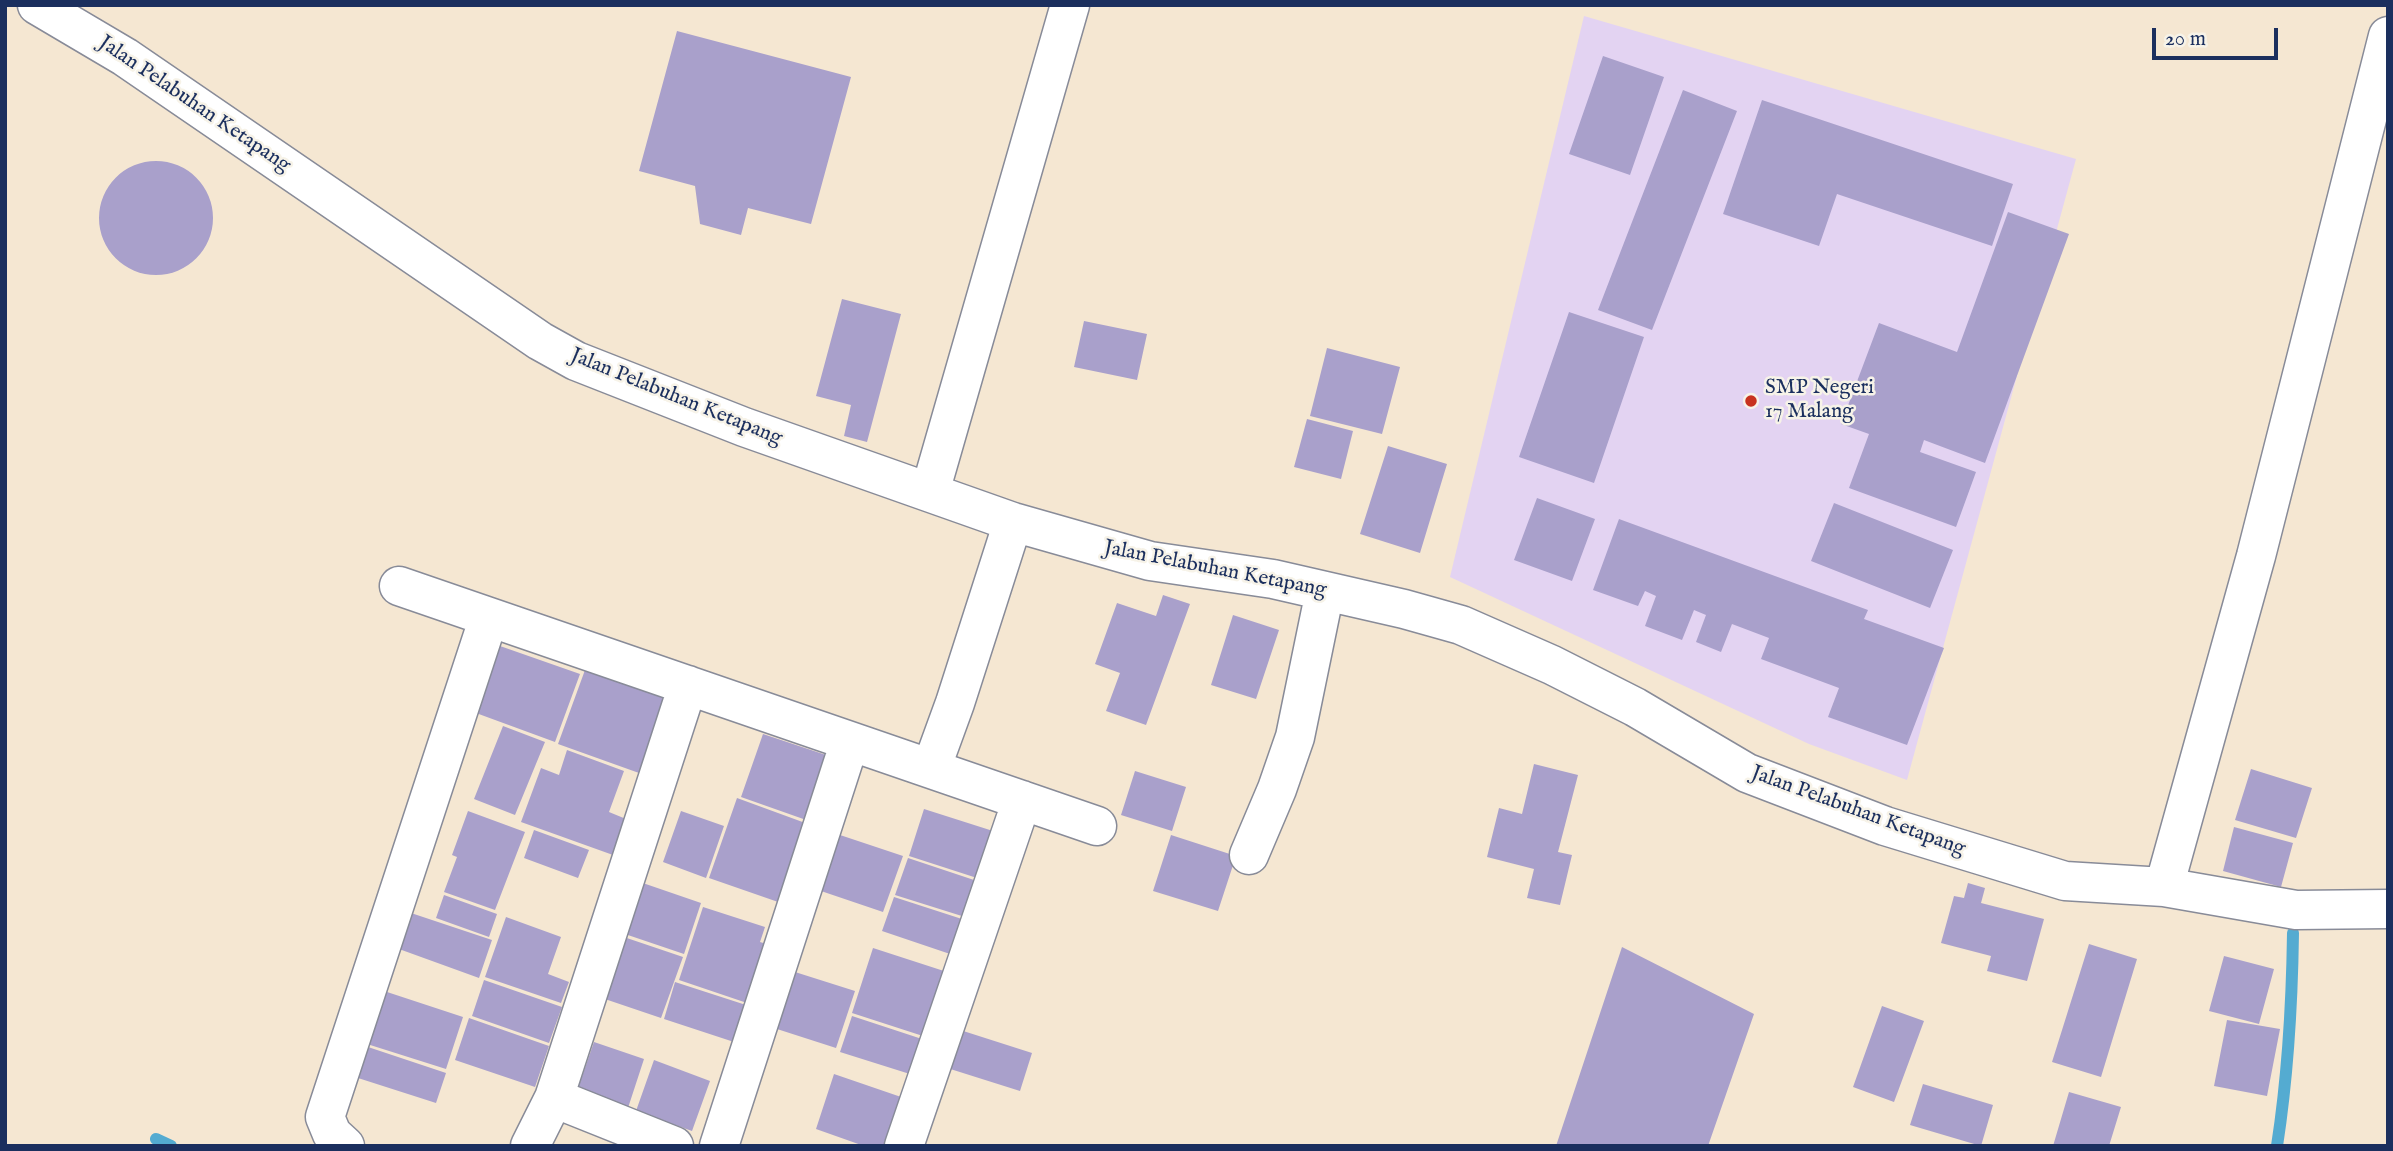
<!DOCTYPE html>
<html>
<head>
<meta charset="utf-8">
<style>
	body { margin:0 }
	#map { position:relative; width:2393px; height:1151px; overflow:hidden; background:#f5e7d2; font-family:"IM FELL English",serif }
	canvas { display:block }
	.frame { position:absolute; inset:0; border:7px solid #1b2f5e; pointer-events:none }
	.scale { position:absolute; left:2152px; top:28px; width:126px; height:32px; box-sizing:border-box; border:4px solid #1b2f5e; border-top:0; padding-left:9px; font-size:21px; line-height:24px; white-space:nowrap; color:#1b2f5e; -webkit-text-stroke:5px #f7f3e8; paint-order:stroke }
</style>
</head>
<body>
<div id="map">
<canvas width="2393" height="1151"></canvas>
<div class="frame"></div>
<div class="scale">20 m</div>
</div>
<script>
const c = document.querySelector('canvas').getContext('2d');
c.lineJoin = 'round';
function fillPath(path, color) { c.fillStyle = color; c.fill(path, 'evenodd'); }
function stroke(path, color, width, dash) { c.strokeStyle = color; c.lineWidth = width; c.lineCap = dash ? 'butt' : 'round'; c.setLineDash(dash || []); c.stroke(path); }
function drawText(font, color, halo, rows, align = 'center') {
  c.font = font + ' "IM FELL English",serif'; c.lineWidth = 5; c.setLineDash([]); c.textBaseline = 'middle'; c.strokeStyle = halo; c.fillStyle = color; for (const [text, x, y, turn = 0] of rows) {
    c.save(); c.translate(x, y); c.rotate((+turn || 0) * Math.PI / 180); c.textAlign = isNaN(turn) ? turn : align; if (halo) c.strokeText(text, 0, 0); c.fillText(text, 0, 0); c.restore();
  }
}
fillPath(new Path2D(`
	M1584 16 2076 159 1907 780 1809 744 1450 577Z`), '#e3d3f2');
stroke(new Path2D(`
	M156 1139 171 1146
	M2277 1146C2288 1075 2292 1005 2293 933`), '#54abd1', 12);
fillPath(new Path2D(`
	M677 31 851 77 811 224 748 208 741 235 700 224 695 186 639 171Z
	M1603 56 1664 77 1630 175 1569 154Z
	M1683 90 1737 111 1652 330 1598 310Z
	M1762 100 2013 184 1992 246 1837 194 1819 246 1723 214Z
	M99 218a57 57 0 1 1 114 0a57 57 0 1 1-114 0Z
	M2008 212 2069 234 1985 463 1924 440 1920 452 1976 472 1956 527 1849 488 1869 434 1841 424 1879 323 1957 352Z
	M842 299 901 314 867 442 844 436 851 405 816 396Z
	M1569 312 1644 337 1594 483 1519 457Z
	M1084 321 1147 334 1137 380 1074 367Z
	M1327 348 1400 367 1382 434 1310 416Z
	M1307 419 1353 431 1341 479 1294 467Z
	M1388 446 1447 464 1420 553 1360 534Z
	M1537 498 1595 519 1572 581 1514 560Z
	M1834 503 1953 550 1930 608 1811 561Z
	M1619 519 1868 610 1864 619 1944 648 1907 745 1828 717 1839 688 1761 659 1769 638 1732 624 1721 652 1696 642 1706 615 1694 610 1682 640 1645 626 1656 596 1645 591 1638 606 1593 590Z
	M1163 595 1190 604 1146 725 1106 711 1120 673 1095 664 1117 603 1156 616Z
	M1233 615 1279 630 1256 699 1211 685Z
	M500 646 580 674 555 742 476 713Z
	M585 670 666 699 639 773 558 744Z
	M503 726 545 742 515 815 474 799Z
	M763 734 832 757 809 821 741 797Z
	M567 750 624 771 609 812 626 819 613 855 521 822 541 768 559 775Z
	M1534 764 1578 775 1558 852 1572 855 1560 905 1527 898 1534 869 1487 857 1499 808 1522 814Z
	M2251 769 2312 788 2296 838 2235 820Z
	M1135 771 1186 787 1172 831 1121 815Z
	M737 798 808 824 781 903 709 878Z
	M924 809 993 831 977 878 909 856Z
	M468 811 525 832 495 910 444 892 457 857 452 855Z
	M681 811 724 826 706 878 663 862Z
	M2234 827 2293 843 2281 887 2223 871Z
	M534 830 589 850 578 878 524 858Z
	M840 835 903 856 883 912 821 891Z
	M1171 835 1236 856 1218 911 1153 891Z
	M908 858 977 881 965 917 895 895Z
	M637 881 701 903 684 954 619 932Z
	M1968 883 1985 888 1981 903 2044 919 2027 981 1987 971 1991 956 1941 943 1954 896 1964 898Z
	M444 895 497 914 489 937 436 918Z
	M894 897 965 920 953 955 882 931Z
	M703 907 765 927 760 942 770 945 750 1004 679 980Z
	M411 913 492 940 479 978 399 949Z
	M506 917 561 937 548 974 569 982 561 1003 485 977Z
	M612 933 683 957 661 1018 596 996Z
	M2089 944 2137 959 2101 1077 2052 1062Z
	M1622 947 1754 1014 1708 1146H1556Z
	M873 948 947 972 926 1037 852 1013Z
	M2224 956 2274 969 2259 1024 2209 1011Z
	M795 972 855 991 836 1048 777 1029Z
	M484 980 562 1007 549 1043 472 1016Z
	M675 982 746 1005 734 1042 664 1019Z
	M384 991 463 1017 446 1069 367 1044Z
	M1882 1006 1924 1021 1894 1102 1853 1087Z
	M852 1016 925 1040 913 1075 840 1052Z
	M469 1018 549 1046 535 1087 455 1060Z
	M2227 1020 2280 1029 2267 1096 2214 1086Z
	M957 1029 1032 1053 1020 1091 944 1067Z
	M594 1042 644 1059 627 1111 576 1094Z
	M368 1047 446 1073 436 1103 358 1078Z
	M654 1060 710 1081 692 1131 636 1111Z
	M834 1074 904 1098 887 1146H864L816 1129Z
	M1923 1084 1993 1105 1981 1146 1910 1125Z
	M2069 1092 2121 1107 2109 1146H2053Z`), '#a9a0cb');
const street = new Path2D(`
	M37 5 125 57 540 341 576 361 744 427 1013 522 1150 561 1273 579 1404 609 1461 625 1552 665 1635 707 1747 773 1885 826 2065 881 2164 887 2296 910 2388 909
	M930 492 1070 5
	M399 586 1097 826
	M931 769 955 703 1013 522
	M1249 855 1277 789 1295 737 1325 591
	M2164 887 2256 556 2388 36
	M554 1098 688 685
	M345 1146 332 1134 325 1117 489 617
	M530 1146 554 1098 674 1146
	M719 1146 850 741
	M904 1146 1022 800`);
stroke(street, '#888b98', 41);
stroke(street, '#fff', 38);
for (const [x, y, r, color] of [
	[1751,401,7,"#c8321e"]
]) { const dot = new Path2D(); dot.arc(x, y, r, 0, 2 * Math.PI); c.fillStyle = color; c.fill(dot); stroke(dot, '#f7f3e8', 2.5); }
drawText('21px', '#1b2f5e', '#f7f3e8', [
	["Jalan Pelabuhan Ketapang",194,105,34],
	["Jalan Pelabuhan Ketapang",676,398,22],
	["Jalan Pelabuhan Ketapang",1215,570,11],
	["Jalan Pelabuhan Ketapang",1858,812,20]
]);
drawText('21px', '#1b2f5e', '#f7f3e8', [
	["SMP Negeri",1765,389],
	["17 Malang",1765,413]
], 'left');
</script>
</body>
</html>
